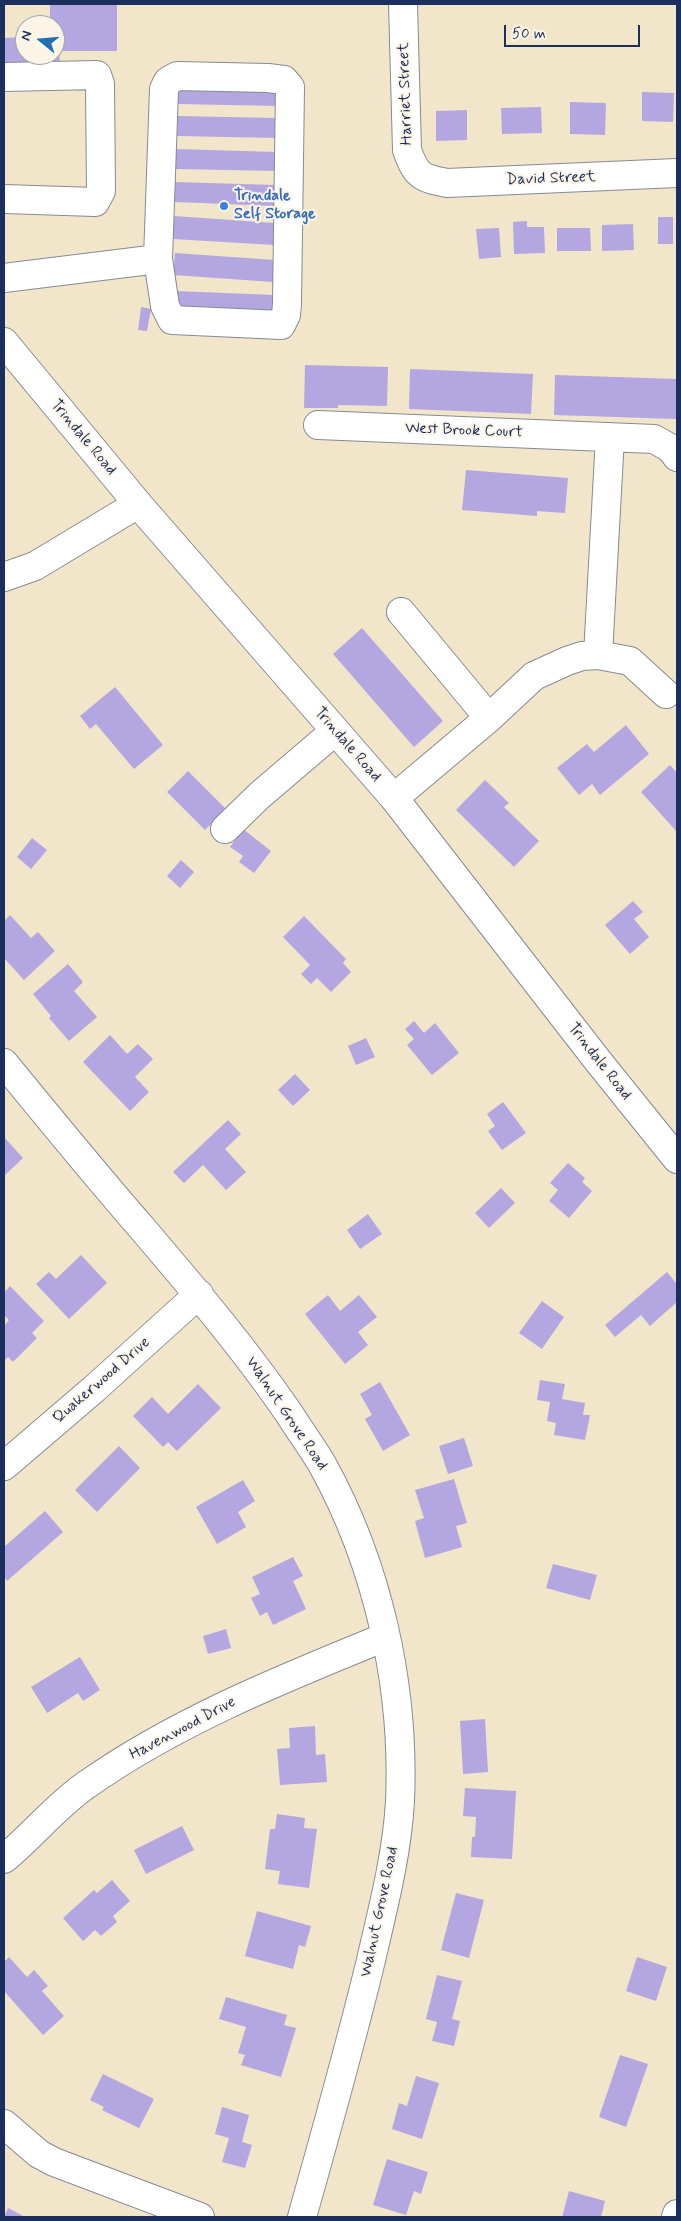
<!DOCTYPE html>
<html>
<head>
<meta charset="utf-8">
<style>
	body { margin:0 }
	#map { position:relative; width:681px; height:2221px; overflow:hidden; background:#f2e6ca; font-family:Mynerve,sans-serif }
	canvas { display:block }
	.frame { position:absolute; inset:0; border:5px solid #1b2f5e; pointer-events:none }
	.north { position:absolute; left:15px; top:15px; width:50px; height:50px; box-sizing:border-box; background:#fcf5e5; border:1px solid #a2a6af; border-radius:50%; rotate:287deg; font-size:14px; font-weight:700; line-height:20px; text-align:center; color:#1b2f5e }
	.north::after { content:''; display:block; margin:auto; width:18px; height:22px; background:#1f6fb2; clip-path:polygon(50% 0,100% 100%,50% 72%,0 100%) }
	.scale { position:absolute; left:504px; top:25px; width:136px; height:22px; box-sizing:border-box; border:2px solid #1b2f5e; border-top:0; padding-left:6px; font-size:15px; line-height:18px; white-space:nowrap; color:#1b2f5e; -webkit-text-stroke:4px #fcf5e5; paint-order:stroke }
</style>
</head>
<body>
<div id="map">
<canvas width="681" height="2221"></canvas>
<div class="frame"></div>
<div class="north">N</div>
<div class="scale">50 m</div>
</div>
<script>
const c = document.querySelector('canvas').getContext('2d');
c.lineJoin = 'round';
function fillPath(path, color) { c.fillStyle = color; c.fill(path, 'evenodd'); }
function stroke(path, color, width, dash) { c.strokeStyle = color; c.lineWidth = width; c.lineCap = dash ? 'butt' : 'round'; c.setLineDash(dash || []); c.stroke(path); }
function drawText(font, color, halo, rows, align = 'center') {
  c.font = font + ' Mynerve,sans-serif'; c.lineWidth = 4; c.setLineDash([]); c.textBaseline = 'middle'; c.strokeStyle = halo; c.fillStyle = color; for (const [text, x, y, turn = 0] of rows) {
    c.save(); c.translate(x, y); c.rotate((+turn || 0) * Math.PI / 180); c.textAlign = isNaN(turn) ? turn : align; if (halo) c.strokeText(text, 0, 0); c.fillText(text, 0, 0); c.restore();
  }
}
fillPath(new Path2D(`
	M50 4H117V51H59L60 62 4 63V38L25 37V55H55V25H50Z
	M179 84 279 86 278 106 178 104Z
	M642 92 674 93 673 122 642 121Z
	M570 102 606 103 605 135 570 134Z
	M541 107 542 133 502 134 501 108Z
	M467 110V140L436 141V111Z
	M178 116 278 118 277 138 177 136Z
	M176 149 277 152 276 171 176 169Z
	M175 182 276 185 275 206 175 202Z
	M174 216 275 223 274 245 173 239Z
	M658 217H673V244H658Z
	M527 221V227H544L545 253 514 254 513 222Z
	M633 224 634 250 602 251V225Z
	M499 228 501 257 479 259 476 229Z
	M557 228H590L591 251H557Z
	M175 253 275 260 273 282 173 275Z
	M175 291 275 295 274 319 174 315Z
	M141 307 151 309 147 331 138 330Z
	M305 365 388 367 387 406 338 405V408H304Z
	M410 369 533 374 531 414 409 409Z
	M555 375 677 379 676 419 554 415Z
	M466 470 568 478 565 513 537 511V516L462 510Z
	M362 628 443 721 414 747 333 654Z
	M115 687 163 745 134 769 96 724 90 729 80 716Z
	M626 725 649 754 600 795 592 784 579 795 557 768 587 744 594 752Z
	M670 765 677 773V832L641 792Z
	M188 771 226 809 205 830 167 792Z
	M485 780 509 803 504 807 539 841 514 867 456 810Z
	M243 829 271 851 254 873 239 862 243 856 230 847Z
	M32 838 47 850 31 869 17 857Z
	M181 860 194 872 180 888 167 876Z
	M633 901 643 912 634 919 649 937 630 954 605 925Z
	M10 915 31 938 38 932 55 951 24 980 4 958V921Z
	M304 916 346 959 343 963 351 972 331 992 317 978 311 984 301 974 310 965 283 937Z
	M68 964 83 982 74 991 97 1017 69 1041 49 1018 51 1016 33 994Z
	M414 1021 424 1033 435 1023 459 1053 432 1075 407 1045 414 1039 405 1029Z
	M110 1035 127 1054 138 1044 153 1059 135 1077 149 1092 130 1111 83 1062Z
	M366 1038 375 1057 356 1065 348 1046Z
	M295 1074 310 1090 293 1106 278 1090Z
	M503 1102 526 1133 502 1150 488 1131 495 1126 487 1114Z
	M228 1120 241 1134 225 1149 246 1172 226 1190 203 1165 184 1183 173 1172Z
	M4 1137 23 1158 4 1176Z
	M568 1163 585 1178 582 1182 592 1191 569 1218 549 1201 558 1190 550 1183Z
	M501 1188 515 1203 489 1228 475 1213Z
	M368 1214 382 1234 360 1249 347 1230Z
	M81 1255 107 1283 69 1319 36 1284 49 1272 56 1279Z
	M667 1272 677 1284V1302L650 1326 641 1315 615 1337 605 1325Z
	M10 1286 44 1321 32 1333 37 1338 13 1362 8 1357 4 1361V1326L9 1320 4 1315V1293Z
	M328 1295 340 1311 359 1295 377 1317 358 1332 368 1345 345 1364 305 1314Z
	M542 1301 564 1317 542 1349 519 1333Z
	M540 1380 565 1384 562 1399 585 1403 583 1415H590L585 1440 554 1435 556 1423 547 1421 550 1402 537 1400Z
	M380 1382 410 1435 383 1451 365 1419 372 1415 360 1394Z
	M198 1384 221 1408 177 1451 168 1442 163 1447 133 1416 152 1397 168 1414Z
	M464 1438 473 1466 448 1474 439 1446Z
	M119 1446 140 1468 97 1512 75 1490Z
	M454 1479 467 1523 456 1526 462 1547 425 1558 415 1521 424 1518 415 1490Z
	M243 1480 255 1501 238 1512 246 1527 217 1544 196 1507Z
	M45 1511 63 1532 7 1581 4 1576V1547Z
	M293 1557 303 1576 293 1581 306 1609 273 1625 267 1612 260 1616 251 1598 260 1594 252 1577Z
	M553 1564 597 1575 590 1600 546 1588Z
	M226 1629 231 1648 208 1654 203 1636Z
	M80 1657 100 1690 83 1701 78 1693 47 1713 31 1687Z
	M485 1719 488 1772 463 1774 460 1721Z
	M315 1726 316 1755 325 1754 327 1782 280 1785 277 1749 290 1748 289 1728Z
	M465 1788 516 1791 512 1859 471 1857 472 1837H475L476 1817 463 1816Z
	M277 1814 305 1818 304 1828 317 1829 309 1888 278 1884 280 1871 265 1869 270 1829H275Z
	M182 1826 194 1850 146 1874 134 1850Z
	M112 1880 130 1901 113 1916 117 1922 101 1936 95 1930 83 1941 63 1918 94 1890 97 1893Z
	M456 1893 484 1900 469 1958 441 1950Z
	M257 1911 311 1926 305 1947 299 1945 293 1969 245 1956Z
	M9 1957 27 1977 34 1970 48 1986 42 1991 64 2016 43 2035 4 1991V1962Z
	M637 1957 667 1967 656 2001 626 1991Z
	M437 1975 462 1981 452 2019 460 2021 454 2046 432 2041 437 2022 426 2019Z
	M226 1997 287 2015 284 2025 296 2028 281 2077 241 2065 245 2055 238 2053 246 2027 219 2019Z
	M620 2055 648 2064 626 2127 599 2117Z
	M103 2074 154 2099 139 2128 102 2110 104 2107 90 2100Z
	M416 2076 439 2083 422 2139 392 2129 399 2103 407 2106Z
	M222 2107 249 2115 242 2142 252 2145 245 2168 222 2162 229 2138 215 2134Z
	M387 2159 428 2172 421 2194 414 2191 406 2215 373 2205Z
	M569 2191 605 2201 601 2217H562Z
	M8 2208 25 2217H4Z`), '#b4a6e0');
const minor = new Path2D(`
	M403 4 407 150C416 175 420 178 447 183L677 173
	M177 76 268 78 284 80 290 87 287 304 286 315 281 325 172 320 165 306 158 259 164 89 168 81Z
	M4 77 97 75 100 84 101 191 95 202 4 199
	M4 278 158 259
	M318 425 654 439 670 448 677 457
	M4 577 35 566 138 504
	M401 612 489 718
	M598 655 610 437
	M394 798 489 718 534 676 567 661 582 656 598 655 630 661 666 694
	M225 829 260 795 335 731
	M4 1063C49 1118 94 1173 141 1227 193 1288 245 1349 290 1415 300 1431 312 1447 322 1464 378 1565 405 1686 400 1801 397 1855 383 1908 371 1960 350 2047 326 2132 302 2217
	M4 1466 94 1389 199 1294
	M4 1859C32 1836 56 1806 86 1785 177 1721 282 1679 385 1637
	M4 2124 39 2154 54 2162 200 2217
	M676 2217 677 2214`);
const major = new Path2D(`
	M4 342 138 504 394 798 598 1061 677 1159`);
stroke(minor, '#868a94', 30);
stroke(major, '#868a94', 30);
stroke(minor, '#fff', 28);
stroke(major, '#fff', 28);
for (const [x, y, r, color] of [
	[224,206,5,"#3f7fe0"]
]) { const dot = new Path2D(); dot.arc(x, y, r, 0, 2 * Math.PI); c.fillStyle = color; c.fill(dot); stroke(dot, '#fcf5e5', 2); }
drawText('16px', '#1b2f5e', '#fcf5e5', [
	["Harriet Street",406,94,-92],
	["David Street",551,179,-2],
	["West Brook Court",464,431,2],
	["Trindale Road",83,438,50],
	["Trindale Road",347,745,49],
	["Trindale Road",599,1062,52],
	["Quakerwood Drive",102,1381,-41],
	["Walnut Grove Road",286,1414,56],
	["Havenwood Drive",183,1729,-28],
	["Walnut Grove Road",380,1912,-78]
]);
drawText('bold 16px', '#366cbe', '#fcf5e5', [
	["Trindale",234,197],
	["Self Storage",234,215]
], 'left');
</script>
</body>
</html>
